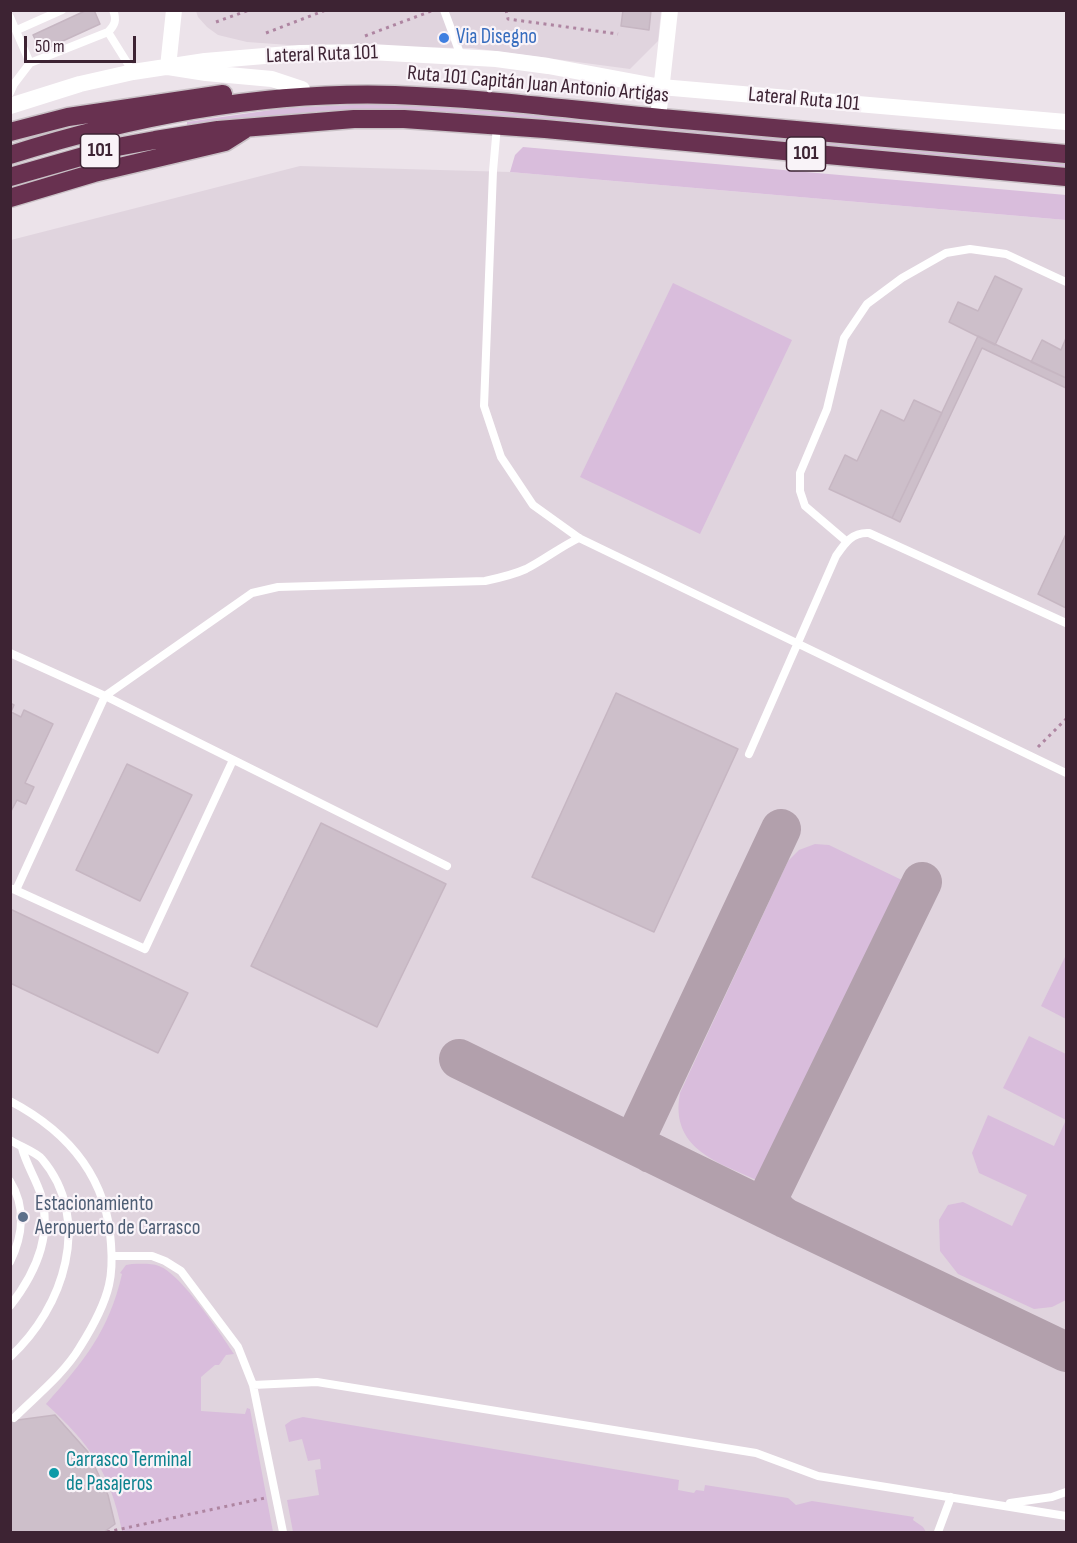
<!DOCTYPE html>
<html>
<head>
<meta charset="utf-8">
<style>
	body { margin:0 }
	#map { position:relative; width:1077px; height:1543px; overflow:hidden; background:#ece3ea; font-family:"Sofia Sans Condensed",sans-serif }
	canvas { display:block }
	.frame { position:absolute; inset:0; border:12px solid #3d2333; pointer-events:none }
	.scale { position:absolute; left:24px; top:36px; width:112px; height:27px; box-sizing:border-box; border:3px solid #3d2333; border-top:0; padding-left:8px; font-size:18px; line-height:21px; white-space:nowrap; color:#3d2333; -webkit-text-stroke:4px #f9f3f8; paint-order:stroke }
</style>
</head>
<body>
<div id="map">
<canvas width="1077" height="1543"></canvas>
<div class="frame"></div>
<div class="scale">50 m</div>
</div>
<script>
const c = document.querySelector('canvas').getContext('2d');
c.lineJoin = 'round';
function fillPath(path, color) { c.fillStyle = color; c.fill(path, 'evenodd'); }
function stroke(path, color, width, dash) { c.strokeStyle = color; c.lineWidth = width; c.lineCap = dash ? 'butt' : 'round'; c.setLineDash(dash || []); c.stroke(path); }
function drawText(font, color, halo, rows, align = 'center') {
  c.font = font + ' "Sofia Sans Condensed",sans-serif'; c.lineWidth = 4.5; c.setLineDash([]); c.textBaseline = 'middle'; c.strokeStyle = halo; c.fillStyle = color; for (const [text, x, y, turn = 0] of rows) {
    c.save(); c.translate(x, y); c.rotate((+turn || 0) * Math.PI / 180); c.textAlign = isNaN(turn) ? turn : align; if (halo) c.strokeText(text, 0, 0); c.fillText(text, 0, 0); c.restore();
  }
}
fillPath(new Path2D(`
	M196 11H661L658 41 630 69 472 48 303 46 247 42 218 35 207 27 198 17Z
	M300 166 510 172 1066 220V1532H11V240Z`), '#e0d4de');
fillPath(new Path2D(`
	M370 104 441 106 533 113 1066 161V167L404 110 324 111 187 125V122L285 108Z
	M523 147 1066 195V220L510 172 515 155Z
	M673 283 792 340 700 534 580 477Z
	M815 844 829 845 906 882 761 1182C720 1163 669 1150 680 1093L788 861 799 850Z
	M1065 957 1066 958V1019L1041 1006Z
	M1029 1036 1066 1054V1300L1052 1307 1034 1309 958 1274 940 1251 939 1220 948 1205 963 1202 1012 1226 1027 1195 979 1173 972 1153 988 1115 1054 1146 1066 1120 1003 1088Z
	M132 1264C140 1264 151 1263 159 1266 181 1274 221 1334 234 1354L226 1355 219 1365H215L201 1377V1411L245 1414 247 1408 250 1409 273 1532H118L122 1531C110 1472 90 1444 46 1404 84 1361 109 1331 122 1274L120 1273 126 1265Z
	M303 1417 679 1480 678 1490 694 1493 696 1490 704 1491 705 1485 788 1498 796 1505 812 1501 914 1517 913 1520 923 1527 926 1532H293L287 1500 319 1495 315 1470 321 1469 320 1459 308 1461 302 1439 289 1442 285 1425 292 1420Z`), '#d9bddc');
stroke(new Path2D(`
	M459 1059 785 1218 1066 1352
	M651 1153C641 1146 638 1140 640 1129L781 829
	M785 1218C775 1211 768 1203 772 1190L922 882`), '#b2a0ac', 40);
const building = new Path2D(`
	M87 10H94L100 24 41 51 33 35Z
	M623 10H651L649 30 621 26Z
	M995 276 1022 289 995 345 949 322 958 302 978 311Z
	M978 336 1066 378V388L982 348 900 522 892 518Z
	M1066 338V378L1031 362 1042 340 1061 350Z
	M914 400 942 413 892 518 829 489 845 455 857 461 881 410 904 421Z
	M1066 534V608L1038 594Z
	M616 693 738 749 654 932 532 877Z
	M10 703 14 705 11 712 21 717 24 710 53 724 25 783 34 787 26 804 17 800 10 813Z
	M127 764 192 795 140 901 76 870Z
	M321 823 446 884 377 1027 251 966Z
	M10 909 188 993 158 1053 10 983Z
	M55 1415 88 1452 108 1495 115 1524 104 1532H10V1421Z`);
fillPath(building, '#cdbfca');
stroke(building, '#c6b6c2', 1.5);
const highway = new Path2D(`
	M10 132 68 117 223 94
	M10 155C134 116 265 91 395 95 484 98 573 110 661 118 796 130 931 142 1066 154
	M10 177 112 148 155 140 218 130 354 119H404L545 129 1066 177
	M10 198 94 173 225 142 244 130`);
stroke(highway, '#c9c1c6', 21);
stroke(new Path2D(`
	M506 10 508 19 618 34
	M216 22 249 10
	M266 33 326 10
	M365 36 434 10
	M1038 747 1066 719
	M107 1532 265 1498`), '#ae85a1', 3, [3, 4.5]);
stroke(new Path2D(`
	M444 10 461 56
	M10 17 30 63
	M17 30 62 10
	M108 32 133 72
	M10 93 14 84 30 63 108 32C115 25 117 20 113 10
	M497 126 493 171 484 406 501 457 533 505 579 538 1066 773
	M846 541 805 506 800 491V473L827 409 844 338 867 304 902 278 946 253 970 249 1006 254 1066 282
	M10 653 105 696 447 866
	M749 754 836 556C845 543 852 532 869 533L1066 623
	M13 889 145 949 233 760
	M16 890 105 696 252 593 278 587 485 581C499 578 513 575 526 569 544 560 560 547 579 538
	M10 1101C67 1131 107 1177 111 1244 112 1257 112 1272 109 1285 104 1307 92 1328 80 1347 64 1374 36 1396 14 1418
	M10 1140C19 1146 36 1152 42 1159 93 1219 64 1308 10 1357
	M10 1181C26 1207 23 1236 10 1262
	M112 1256H152L165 1261 181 1271 238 1347 253 1385
	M10 1306C35 1274 53 1236 41 1195 36 1179 26 1164 22 1148
	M1010 1503 1052 1497 1066 1492
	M283 1532 253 1385 317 1382 756 1453 818 1476 1066 1516
	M938 1532 951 1497`), '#fff', 8);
stroke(new Path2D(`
	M174 10 168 67 206 73 272 79 302 89
	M10 106 80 84 133 72 205 61 300 53 370 52 496 59 548 66 661 87 1066 122
	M658 118 670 10`), '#fff', 16);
stroke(highway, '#683150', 18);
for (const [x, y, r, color] of [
	[444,38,6,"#3f7fe0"],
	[23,1217,6,"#5c6f8a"],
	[54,1473,6,"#0f9aa8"]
]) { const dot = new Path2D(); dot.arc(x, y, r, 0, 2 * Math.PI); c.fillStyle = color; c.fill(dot); stroke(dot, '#f9f3f8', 2); }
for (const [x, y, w] of [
	[100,151,39],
	[806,154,39]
]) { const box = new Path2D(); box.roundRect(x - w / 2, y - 17, w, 34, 4.5); c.fillStyle = '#f9f3f8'; c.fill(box); stroke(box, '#3d2333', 1.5); }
drawText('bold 20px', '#3d2333', null, [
	["101",100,151],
	["101",806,154]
]);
drawText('21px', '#366cbe', '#f9f3f8', [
	["Via Disegno",456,38]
], 'left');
drawText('21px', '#3d2333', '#f9f3f8', [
	["Lateral Ruta 101",322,55,-2],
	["Ruta 101 Capitán Juan Antonio Artigas",538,85,5],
	["Lateral Ruta 101",804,100,5]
]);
drawText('21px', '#4e5e75', '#f9f3f8', [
	["Estacionamiento",35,1205],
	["Aeropuerto de Carrasco",35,1229]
], 'left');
drawText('21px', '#0d838f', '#f9f3f8', [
	["Carrasco Terminal",66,1461],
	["de Pasajeros",66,1485]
], 'left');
</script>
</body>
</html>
